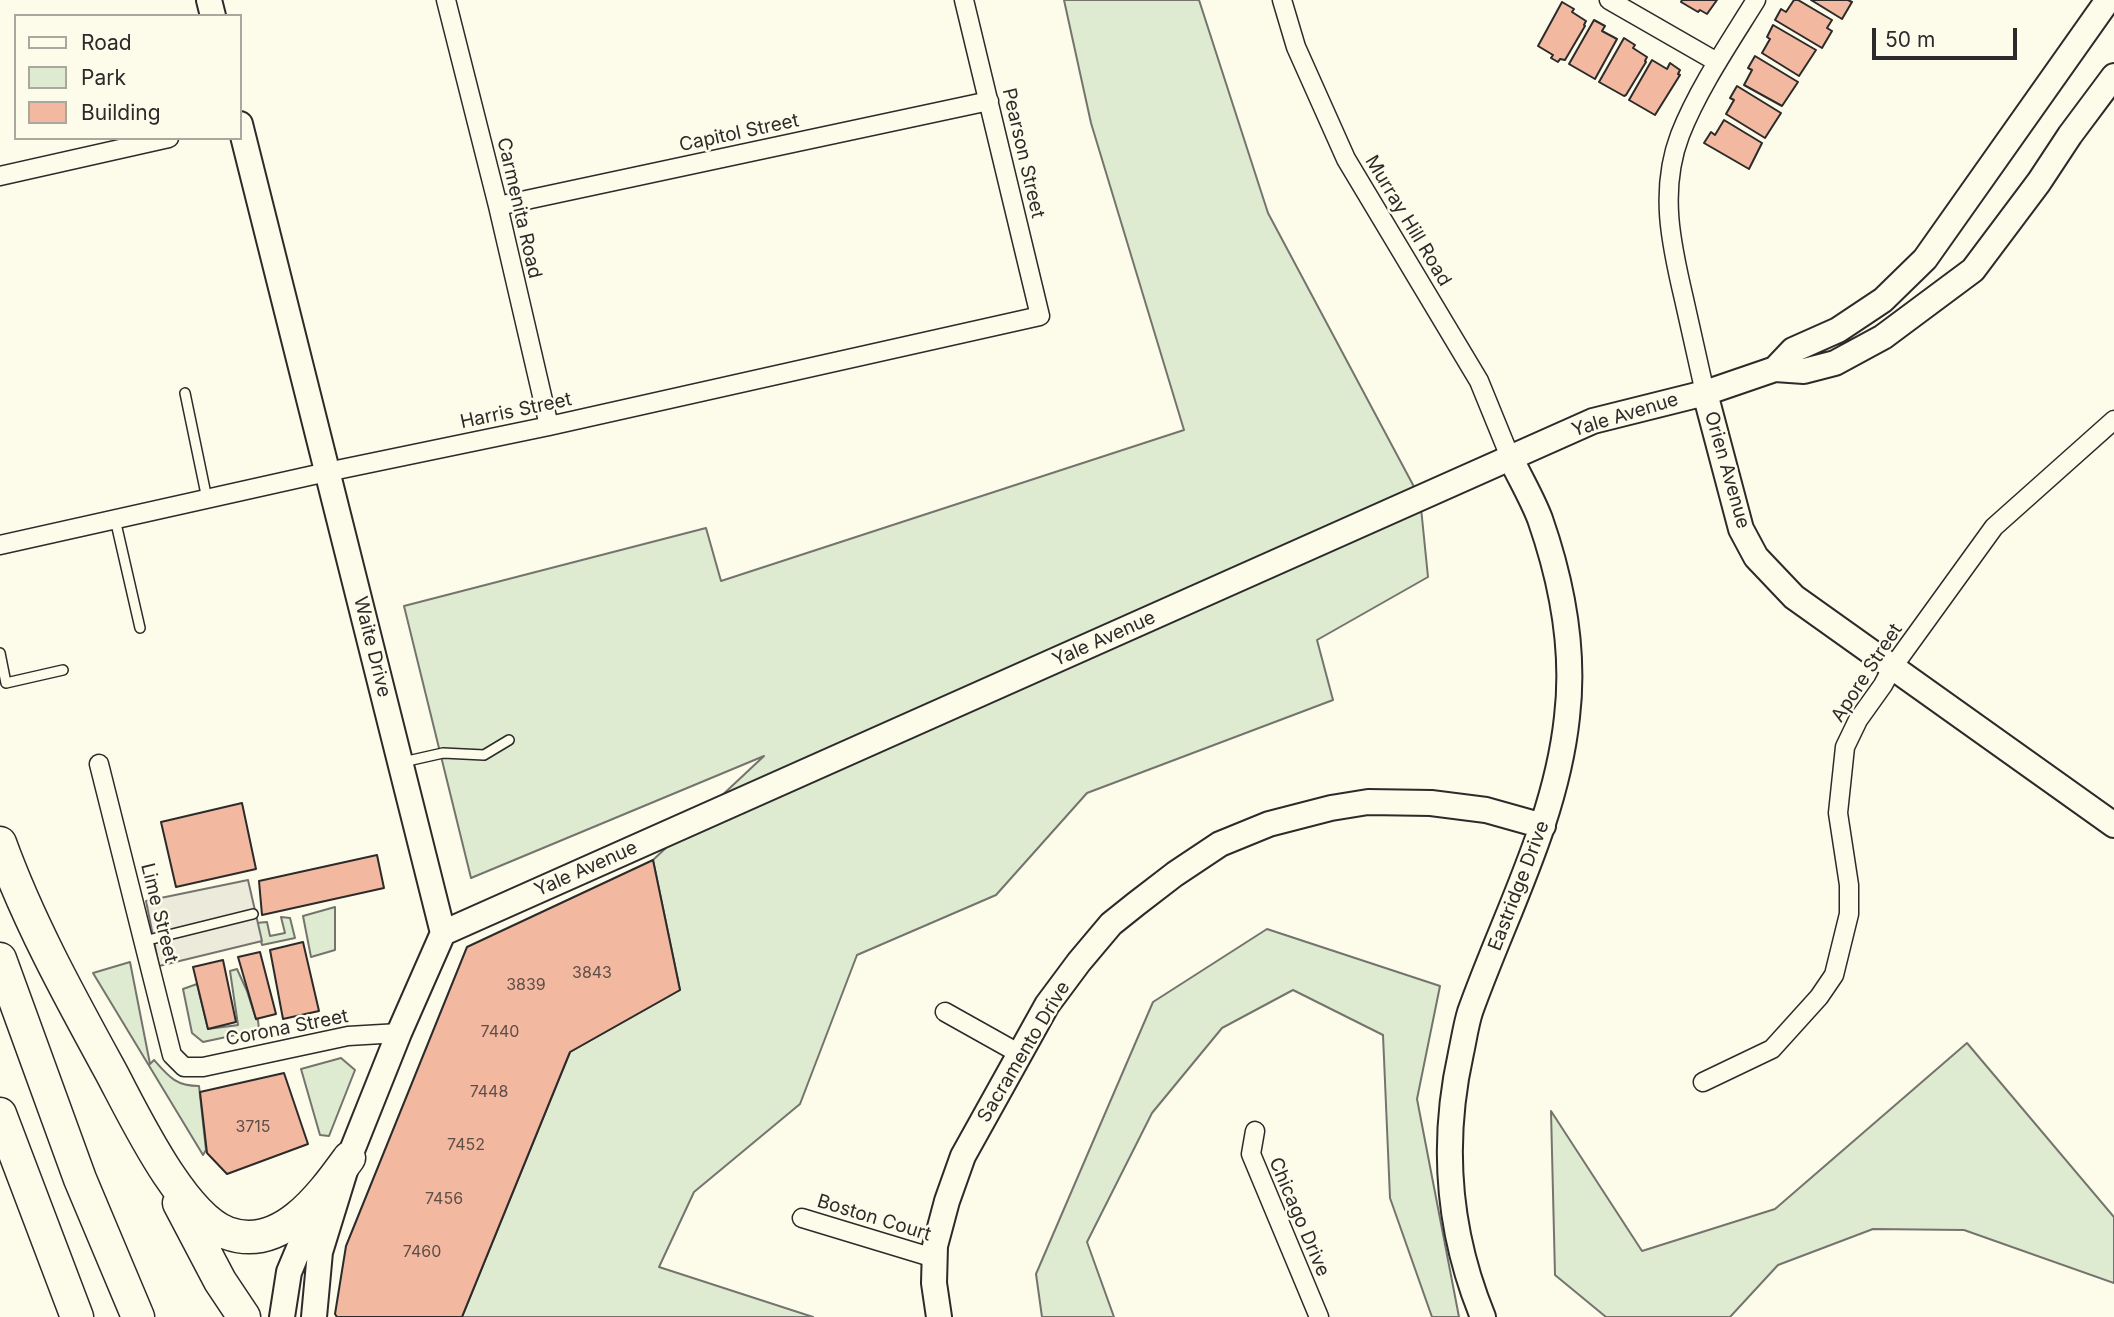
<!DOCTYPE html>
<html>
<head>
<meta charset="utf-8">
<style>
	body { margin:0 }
	#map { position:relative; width:2114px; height:1317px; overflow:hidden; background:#fdfbea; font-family:Inter,sans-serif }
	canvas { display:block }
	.legend { position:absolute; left:14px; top:14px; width:228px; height:126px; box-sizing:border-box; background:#fdfbea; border:2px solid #a9a89e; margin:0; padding:9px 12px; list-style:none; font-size:21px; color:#2b2b2b }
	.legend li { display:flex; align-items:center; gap:14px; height:35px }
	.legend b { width:35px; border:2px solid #a9a89e }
	.scale { position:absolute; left:1872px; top:28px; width:145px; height:32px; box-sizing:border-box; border:4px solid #2b2b2b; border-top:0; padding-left:9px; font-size:21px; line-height:24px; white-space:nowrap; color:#2b2b2b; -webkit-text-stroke:5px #fdfbea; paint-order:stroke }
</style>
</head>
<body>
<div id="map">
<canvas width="2114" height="1317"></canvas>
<ul class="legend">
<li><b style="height:9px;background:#fdfbea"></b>Road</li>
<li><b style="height:19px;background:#deebd1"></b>Park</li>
<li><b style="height:19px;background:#f2b8a0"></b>Building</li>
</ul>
<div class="scale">50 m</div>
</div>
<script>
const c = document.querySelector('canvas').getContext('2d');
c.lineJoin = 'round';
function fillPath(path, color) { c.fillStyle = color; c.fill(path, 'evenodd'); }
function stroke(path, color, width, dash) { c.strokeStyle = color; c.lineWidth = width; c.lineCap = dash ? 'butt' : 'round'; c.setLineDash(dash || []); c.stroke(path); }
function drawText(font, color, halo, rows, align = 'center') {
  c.font = font + ' Inter,sans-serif'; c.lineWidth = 5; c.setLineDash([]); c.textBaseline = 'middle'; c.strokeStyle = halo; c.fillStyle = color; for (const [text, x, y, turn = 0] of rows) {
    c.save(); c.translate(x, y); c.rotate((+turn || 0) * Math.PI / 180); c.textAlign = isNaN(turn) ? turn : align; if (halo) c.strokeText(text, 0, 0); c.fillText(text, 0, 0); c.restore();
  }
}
const green = new Path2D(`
	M1064 0H1199L1268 213 1420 498 1428 577 1317 640 1333 700 1087 793 996 895 857 955 800 1104 694 1192 659 1267 813 1317H462L570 1052 680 990 653 860 764 756 471 878 404 606 706 528 721 581 1184 430 1091 123Z
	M335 907V950L311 957 303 916Z
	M281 917 290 918 295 938 262 945 256 923 267 922 270 936 285 933Z
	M1267 929 1440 986 1417 1099 1459 1317H1432L1390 1198 1383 1035 1293 990 1222 1028 1152 1113 1087 1242 1114 1317H1042L1036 1274 1153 1002Z
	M130 962 150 1064 154 1060C169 1077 176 1086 199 1086L206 1150 203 1155 93 973Z
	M237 969 247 991 256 1019 258 1020 259 1030 203 1042 192 1033 183 989 197 984 208 1029 238 1025 230 971Z
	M1967 1043 2114 1217V1283L1964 1230 1873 1229 1778 1265 1730 1317H1606L1555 1275 1551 1111 1642 1251 1775 1209Z
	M341 1058 355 1070 329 1136 320 1135 301 1069Z`);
fillPath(green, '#deebd1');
stroke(green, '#74746e', 2);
const parking = new Path2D(`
	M248 880 262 941 159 966 146 901Z`);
fillPath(parking, '#eceadb');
stroke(parking, '#74746e', 2);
const building = new Path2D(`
	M1682 0H1717L1707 14 1700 10 1698 12 1681 2Z
	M1794 0H1798L1832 20 1827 28 1832 31 1822 48 1775 20 1781 9 1786 12Z
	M1811 0H1848L1852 2 1842 19Z
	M1562 2 1574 9 1572 12 1586 21 1584 25 1585 26 1565 60 1560 59 1558 62 1551 58 1553 55 1538 46Z
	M1594 20 1605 26 1602 31 1617 39 1595 79 1569 64Z
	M1773 25 1816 50 1799 76 1762 53 1770 39 1767 37Z
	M1624 38 1635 45 1633 48 1647 57 1645 61 1646 62 1626 95 1624 96 1599 82Z
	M1755 56 1798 82 1782 106 1744 85 1752 70 1748 68Z
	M1652 60 1667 69 1670 63 1680 70 1678 74 1680 75 1655 115 1629 100Z
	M1737 86 1781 113 1765 138 1726 114 1734 100 1730 98Z
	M1724 120 1762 143 1749 169 1704 143 1711 132 1715 135Z
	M242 803 256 869 176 887 161 822Z
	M377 855 384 888 262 915 259 881Z
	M653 860 680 990 570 1052 462 1317H337L335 1314 346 1246 467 947Z
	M303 942 319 1011 283 1019 270 950Z
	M260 952 276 1014 256 1019 238 957Z
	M223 960 236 1022 208 1029 193 967Z
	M284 1073 308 1144 227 1174 207 1153 200 1092Z`);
fillPath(building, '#f2b8a0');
stroke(building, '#2b2b2b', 2);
const lane = new Path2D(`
	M185 393 207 499
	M115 519 140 628
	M0 653 6 683 63 670
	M403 762 443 753 484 755 509 740
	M144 941 253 914`);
const street = new Path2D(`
	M446 0 498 206 549 426
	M1282 0 1296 47 1346 159 1479 381 1510 457
	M1609 0 1717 62
	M0 176 169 138
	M498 206 989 101
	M1705 393C1698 361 1691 330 1684 299 1671 244 1659 190 1680 135 1698 89 1730 42 1756 0
	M0 545 327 472 549 426 1040 316 964 0
	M99 764 172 1055 184 1067H203L348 1036 399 1033
	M945 1012 1020 1054
	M1703 1082 1772 1049 1819 997 1834 975 1849 914V885L1838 813 1845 747 1858 720 1883 685 1892 668 1994 527 2114 420
	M1255 1131 1251 1154 1319 1317
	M802 1218 934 1258`);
const secondary = new Path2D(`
	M209 0 213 16
	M240 124 443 933 399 1033 349 1158 320 1252 314 1317
	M1775 369 1793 350 1838 330 1883 300 1925 259 2108 0
	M1705 393 1741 529 1756 557 1794 597 2114 825
	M443 933 1593 421 1705 393 1775 369 1804 371 1835 363 1883 337 1973 270 2039 182 2070 135 2114 76
	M282 1317 289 1272 310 1222 323 1201
	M939 1317 934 1283 935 1246 947 1201 963 1156 1047 1005 1079 962 1111 924 1136 904 1175 874 1220 844 1269 824 1331 808 1368 802 1431 803 1486 810 1543 826
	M1483 1317C1448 1232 1441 1143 1461 1053 1464 1039 1466 1025 1470 1012 1505 914 1556 821 1567 717 1575 650 1562 582 1540 519 1532 498 1520 478 1510 457`);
const highway = new Path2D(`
	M0 843C29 923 70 997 111 1072 134 1115 181 1215 227 1233 281 1253 322 1195 349 1158
	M0 959 80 1179 138 1317
	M0 1114 77 1317
	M179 1203 220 1281 244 1317`);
stroke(lane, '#2b2b2b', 12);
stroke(street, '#2b2b2b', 21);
stroke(secondary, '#2b2b2b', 28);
stroke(highway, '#2b2b2b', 35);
stroke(lane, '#fdfbea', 9);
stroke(street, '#fdfbea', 18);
stroke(secondary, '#fdfbea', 24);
stroke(highway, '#fdfbea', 32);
drawText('16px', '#5d4e48', null, [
	["3843",592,973],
	["3839",526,985],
	["7440",500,1032],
	["7448",489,1092],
	["3715",253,1127],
	["7452",466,1145],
	["7456",444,1199],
	["7460",422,1252]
]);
drawText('19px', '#2b2b2b', '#fdfbea', [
	["Capitol Street",739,133,-12],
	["Pearson Street",1023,153,77],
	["Carmenita Road",519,208,77],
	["Murray Hill Road",1408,221,59],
	["Harris Street",516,411,-12],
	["Yale Avenue",1625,415,-17],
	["Orien Avenue",1727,470,74],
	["Yale Avenue",1104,639,-24],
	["Waite Drive",372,647,76],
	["Apore Street",1867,673,-57],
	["Yale Avenue",586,869,-24],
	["Eastridge Drive",1519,886,-69],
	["Lime Street",159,913,76],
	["Corona Street",287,1028,-11],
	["Sacramento Drive",1024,1052,-59],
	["Chicago Drive",1299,1217,67],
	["Boston Court",874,1218,17]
]);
</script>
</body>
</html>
